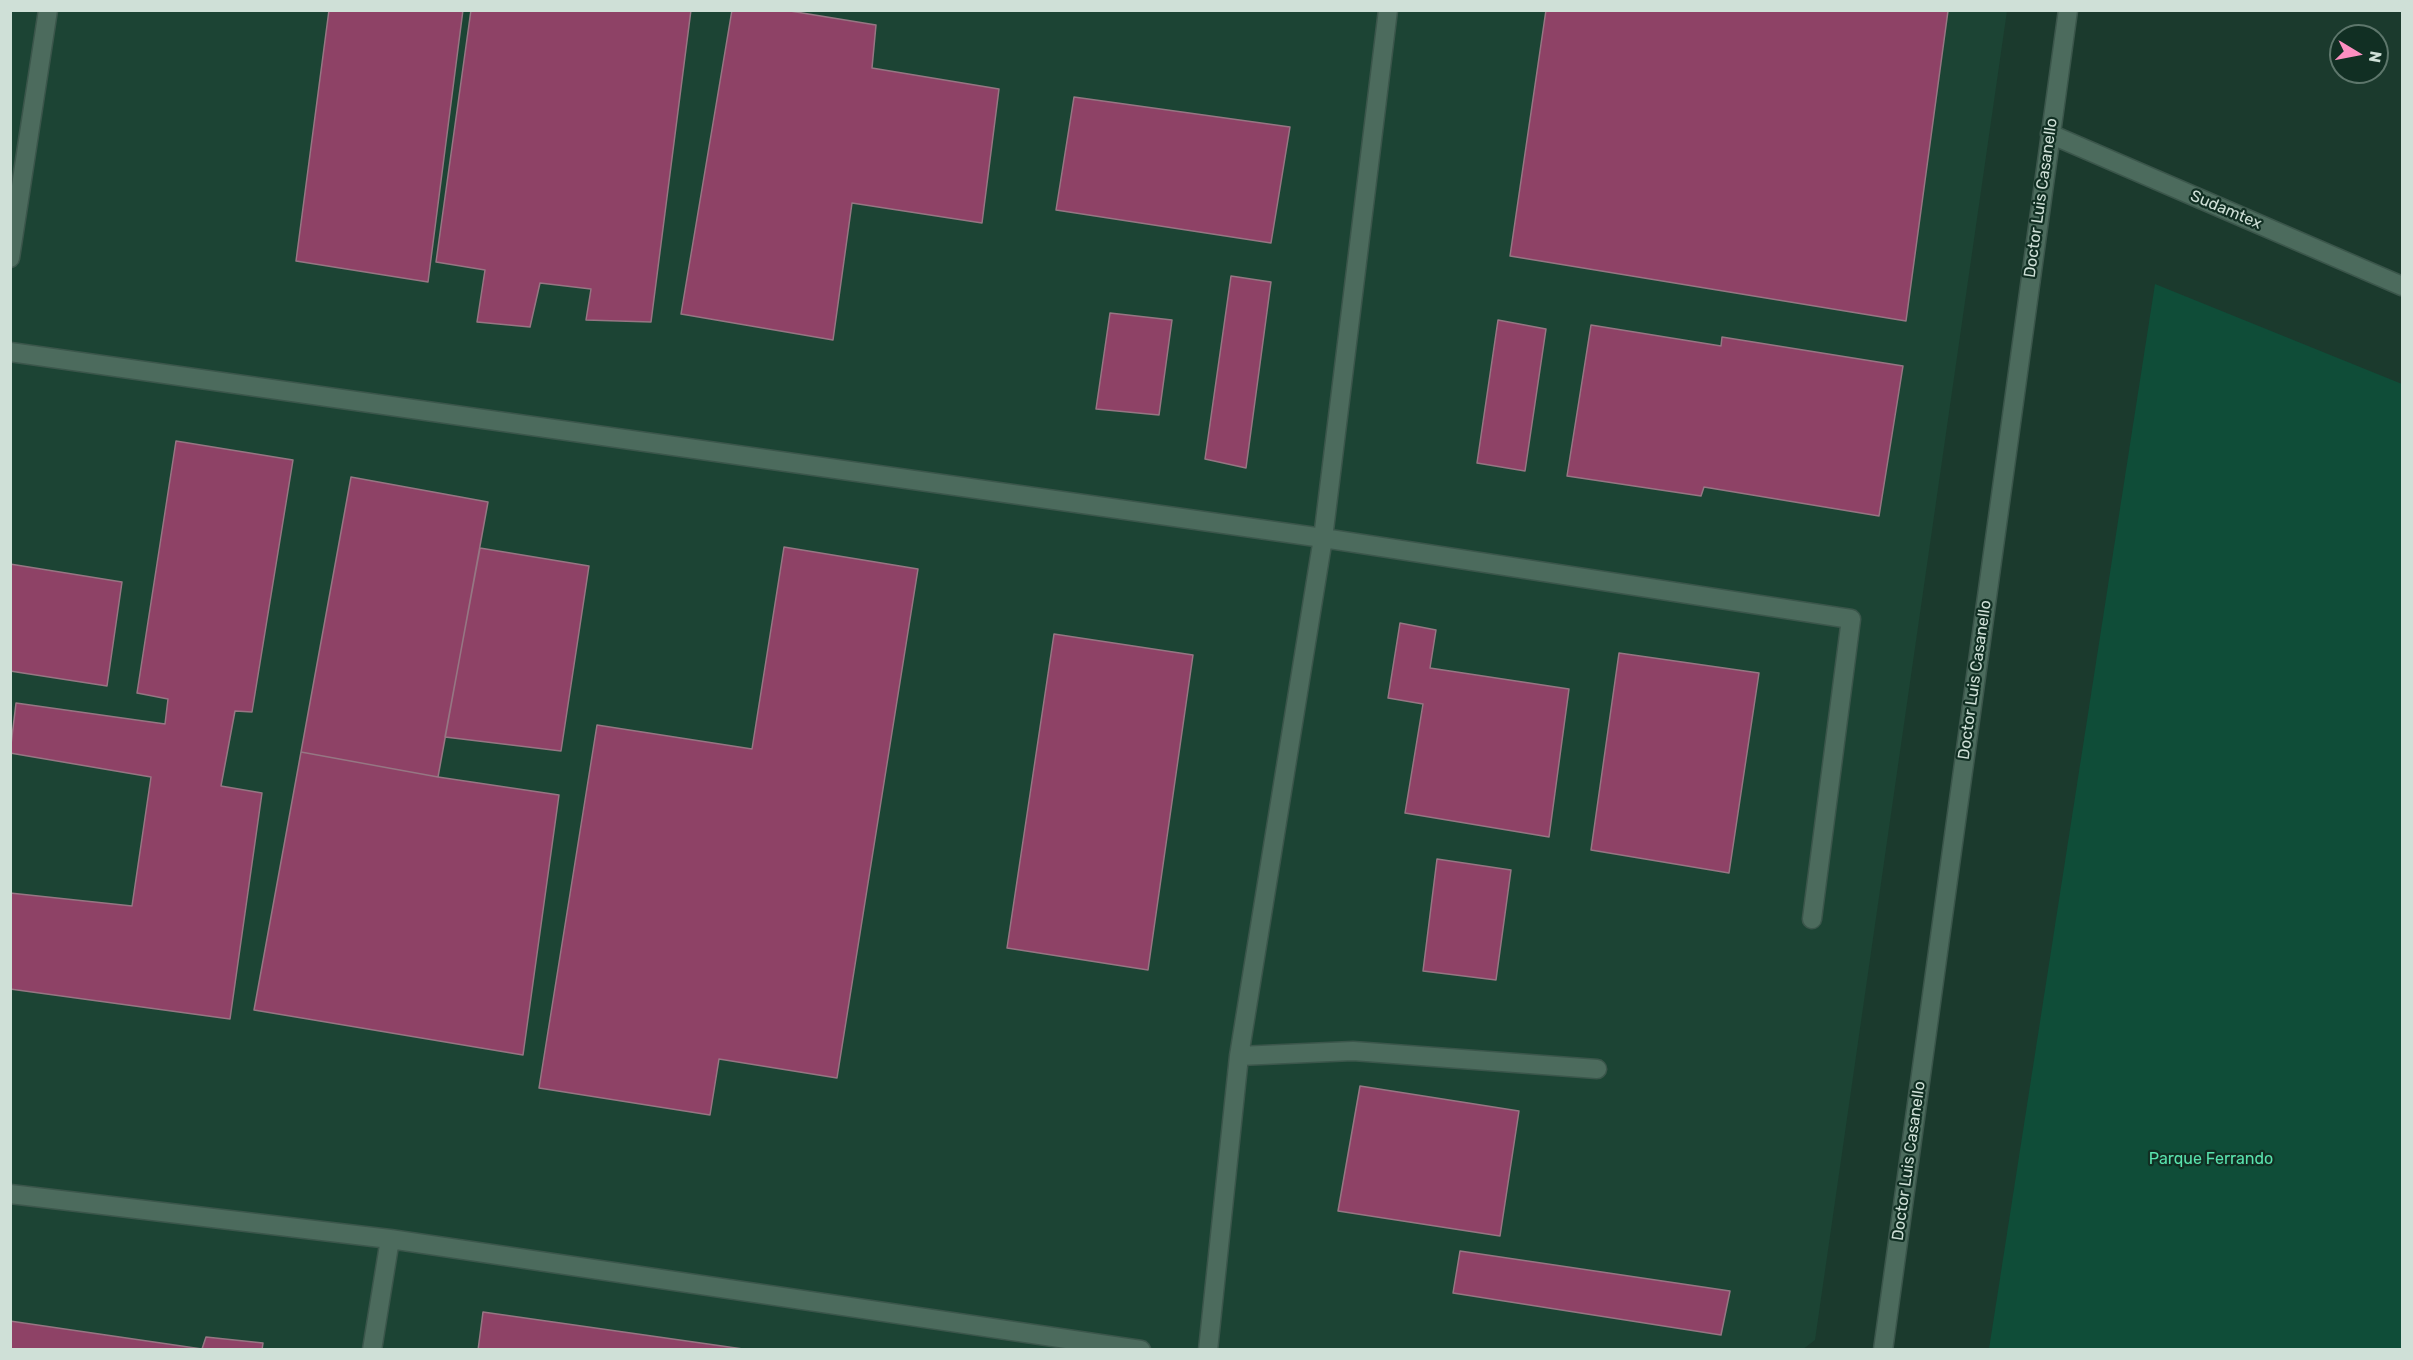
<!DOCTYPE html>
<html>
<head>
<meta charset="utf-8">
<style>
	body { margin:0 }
	#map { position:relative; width:2413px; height:1360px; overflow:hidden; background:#1b3a2d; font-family:Rubik,sans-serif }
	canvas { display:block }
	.frame { position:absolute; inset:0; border:12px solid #cfe0d7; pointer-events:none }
	.north { position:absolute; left:2329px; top:24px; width:60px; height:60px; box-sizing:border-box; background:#112f23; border:2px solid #5d766b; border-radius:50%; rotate:100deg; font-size:16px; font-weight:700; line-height:24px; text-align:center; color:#cfe0d7 }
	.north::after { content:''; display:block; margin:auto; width:21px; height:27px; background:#fd8fc1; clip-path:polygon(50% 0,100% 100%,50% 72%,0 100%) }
</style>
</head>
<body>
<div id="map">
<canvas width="2413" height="1360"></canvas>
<div class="frame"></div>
<div class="north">N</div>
</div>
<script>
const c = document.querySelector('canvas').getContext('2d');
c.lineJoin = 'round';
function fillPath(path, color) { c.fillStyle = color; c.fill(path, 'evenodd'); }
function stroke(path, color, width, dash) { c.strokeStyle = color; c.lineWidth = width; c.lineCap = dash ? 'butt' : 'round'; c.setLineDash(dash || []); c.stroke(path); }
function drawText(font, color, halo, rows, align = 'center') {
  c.font = font + ' Rubik,sans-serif'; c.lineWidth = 4.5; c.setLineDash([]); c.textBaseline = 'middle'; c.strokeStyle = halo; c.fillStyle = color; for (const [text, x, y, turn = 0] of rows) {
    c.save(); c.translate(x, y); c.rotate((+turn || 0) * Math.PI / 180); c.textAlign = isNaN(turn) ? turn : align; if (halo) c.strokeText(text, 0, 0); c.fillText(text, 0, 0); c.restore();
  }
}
fillPath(new Path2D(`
	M10 11H2007L1815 1340 1802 1350 11 1349Z`), '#1c4434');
fillPath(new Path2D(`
	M2155 284 2402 384V1349H1989Z`), '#0f4d38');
const building = new Path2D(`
	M329 10H463L428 282 296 261Z
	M471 10H691L651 322 586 320 591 289 540 283 530 327 477 322 485 270 436 262Z
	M732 10H784L876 25 872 68 999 89 982 223 852 203 833 340 681 314Z
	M1546 10 1948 11 1906 321 1510 256Z
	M1074 97 1290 127 1271 243 1056 210Z
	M1231 276 1271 282 1246 468 1205 459Z
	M1110 313 1172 320 1159 415 1096 409Z
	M1498 320 1546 329 1525 471 1477 463Z
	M1591 325 1721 346 1722 337 1903 366 1879 516 1704 487 1701 496 1567 476Z
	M176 441 293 460 252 712 235 711 221 786 262 793 230 1019 10 989V893L132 906 151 777 10 753 16 703 165 724 168 699 137 693Z
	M351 477 488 502 438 777 301 752Z
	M784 547 918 569 837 1078 719 1059 710 1115 539 1088 597 725 752 749Z
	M480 548 589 566 561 751 445 737Z
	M10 564 122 582 107 686 10 671Z
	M1400 623 1436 630 1430 668 1569 689 1549 837 1405 813 1423 704 1388 698Z
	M1054 634 1193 655 1148 970 1007 948Z
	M1619 653 1759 673 1729 873 1591 850Z
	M301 752 438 777 559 795 523 1055 254 1010Z
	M1437 859 1511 870 1496 980 1423 971Z
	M1360 1086 1519 1111 1500 1236 1338 1211Z
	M1460 1251 1730 1291 1721 1335 1453 1293Z
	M483 1312 750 1350H478Z
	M10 1321 202 1349 206 1337 263 1343 262 1350H10Z`);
fillPath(building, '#8e4266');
stroke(building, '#967683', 1.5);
const lane = new Path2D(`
	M10 258 48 10
	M10 352 1323 538 1851 619 1812 919
	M1239 1056 1353 1051 1597 1069
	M10 1194 390 1239 1141 1350
	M372 1350 390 1239
	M1208 1350 1239 1056 1323 538 1388 10`);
const street = new Path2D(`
	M2050 134 2402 286
	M1883 1350 2068 10`);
stroke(lane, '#3b564b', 21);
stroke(street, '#3b564b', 21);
stroke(lane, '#4c6b5d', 18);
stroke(street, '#4c6b5d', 18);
drawText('16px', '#cfe0d7', '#112f23', [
	["Doctor Luis Casanello",2041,198,-82],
	["Sudamtex",2226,210,23],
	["Doctor Luis Casanello",1975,680,-82],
	["Doctor Luis Casanello",1909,1161,-82]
]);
drawText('16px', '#59e3ae', '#112f23', [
	["Parque Ferrando",2211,1159]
]);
</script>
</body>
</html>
